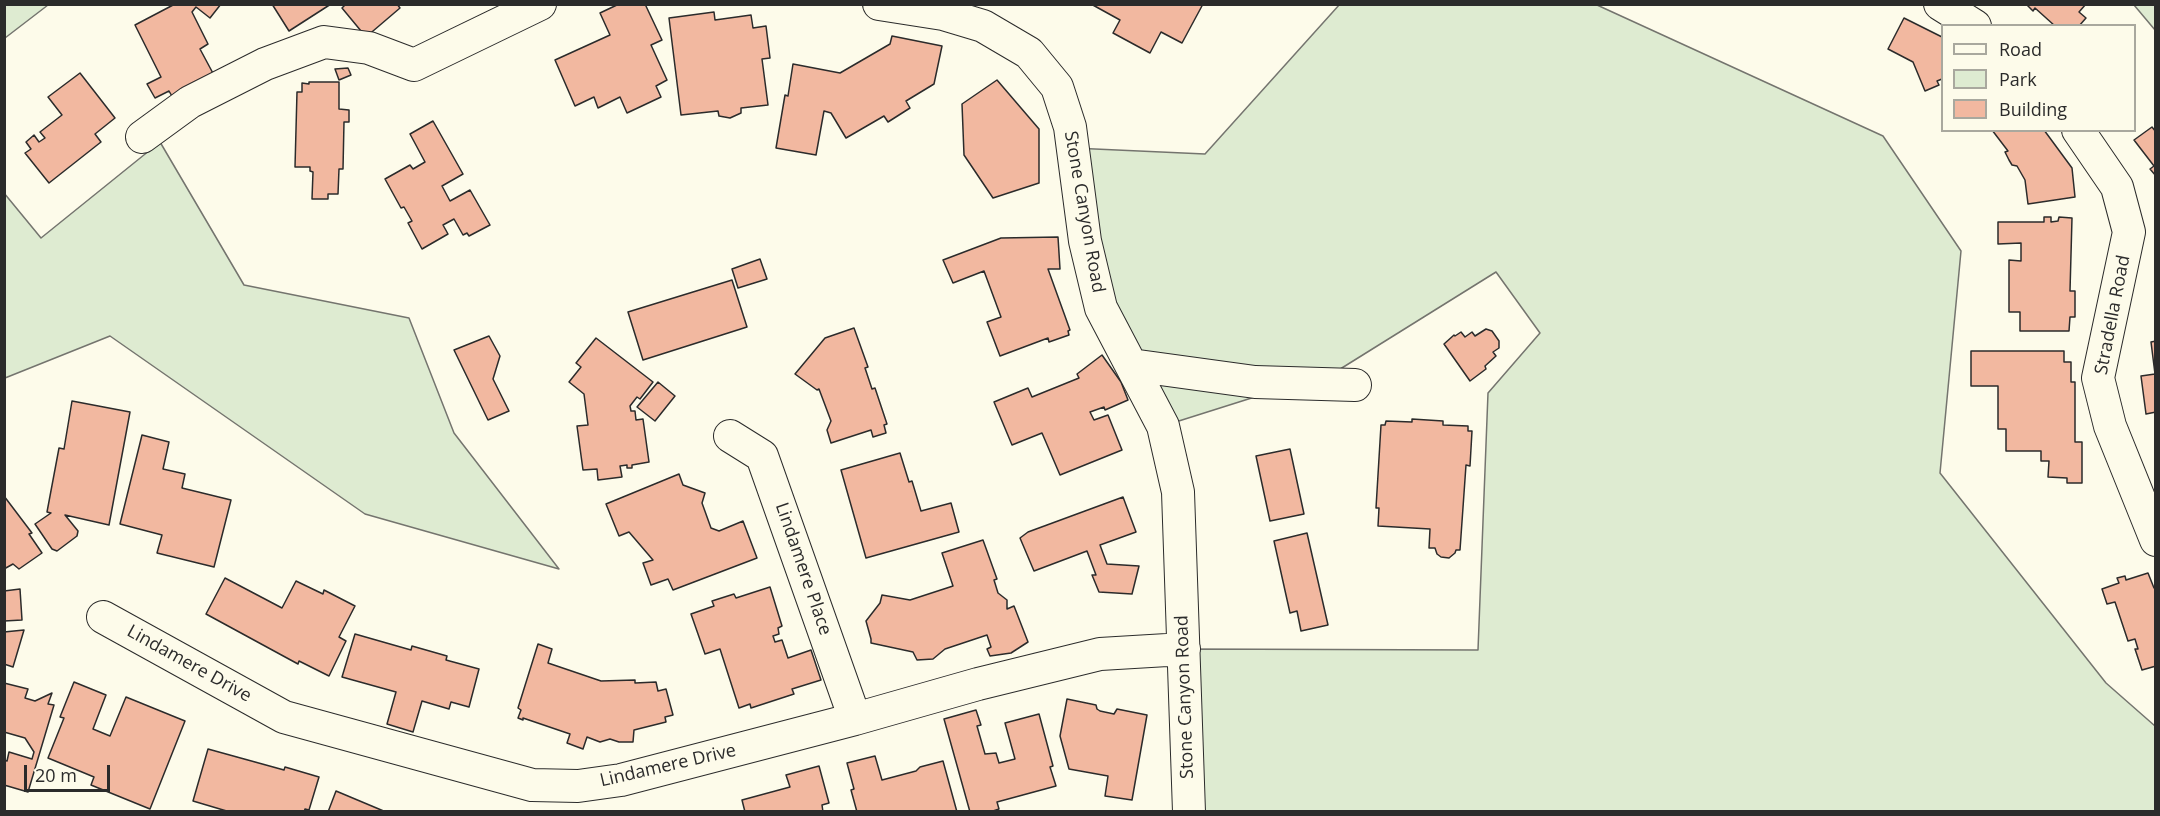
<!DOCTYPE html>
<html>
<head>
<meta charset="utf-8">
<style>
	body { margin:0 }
	#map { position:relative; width:2160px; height:816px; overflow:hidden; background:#fdfbea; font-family:"Open Sans",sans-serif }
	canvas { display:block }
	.frame { position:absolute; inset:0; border:6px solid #2b2b2b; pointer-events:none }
	.legend { position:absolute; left:1941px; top:24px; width:195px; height:108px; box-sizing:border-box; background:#fdfbea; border:2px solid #a9a89e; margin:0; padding:8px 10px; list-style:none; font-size:18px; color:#2b2b2b }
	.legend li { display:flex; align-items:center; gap:12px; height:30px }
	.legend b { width:30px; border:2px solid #a9a89e }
	.scale { position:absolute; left:24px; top:765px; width:86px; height:27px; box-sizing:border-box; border:3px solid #2b2b2b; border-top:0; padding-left:8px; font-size:18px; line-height:21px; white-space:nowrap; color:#2b2b2b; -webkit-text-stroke:4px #fdfbea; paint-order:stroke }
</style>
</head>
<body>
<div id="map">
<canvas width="2160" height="816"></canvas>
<div class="frame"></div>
<ul class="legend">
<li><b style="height:8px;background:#fdfbea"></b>Road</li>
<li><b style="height:16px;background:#deebd1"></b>Park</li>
<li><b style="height:16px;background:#f2b8a0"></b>Building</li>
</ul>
<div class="scale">20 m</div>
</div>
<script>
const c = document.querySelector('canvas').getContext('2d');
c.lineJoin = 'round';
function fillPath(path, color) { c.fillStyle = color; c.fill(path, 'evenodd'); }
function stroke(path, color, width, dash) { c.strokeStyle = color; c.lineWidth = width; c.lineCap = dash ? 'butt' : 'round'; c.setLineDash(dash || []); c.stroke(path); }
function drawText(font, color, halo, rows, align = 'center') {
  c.font = font + ' "Open Sans",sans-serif'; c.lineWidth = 4.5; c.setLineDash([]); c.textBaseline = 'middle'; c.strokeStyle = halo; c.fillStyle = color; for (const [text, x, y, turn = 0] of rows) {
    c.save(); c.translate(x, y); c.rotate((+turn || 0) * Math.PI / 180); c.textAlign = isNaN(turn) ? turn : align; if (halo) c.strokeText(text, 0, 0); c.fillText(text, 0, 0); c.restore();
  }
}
const green = new Path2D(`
	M5 4H48V5L5 38Z
	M1340 4 1597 5 1883 136 1961 251 1940 473 2106 683 2155 726V811H1189L1184 649 1478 650 1488 393 1540 333 1496 272 1337 371 1163 426 1101 308 1073 148 1205 154Z
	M2134 5H2155V30Z
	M160 142 244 285 409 318 454 433 559 569 365 514 110 336 5 378 4 193 41 238Z`);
fillPath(green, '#deebd1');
stroke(green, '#74746e', 1.5);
const building = new Path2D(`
	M175 4H221L210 18 196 7 192 12 208 44 200 49 215 77 173 98 169 91 155 98 147 84 161 77 135 25Z
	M272 4H331L289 31Z
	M346 4H397L400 8 366 37 342 8Z
	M619 4H645L662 40 651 45 667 80 656 86 661 97 627 113 620 97 598 108 594 97 575 106 555 60 610 35 600 13Z
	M1091 4H1203L1182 43 1161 32 1150 53 1113 33 1120 20Z
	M2026 4H2086L2079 12 2086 18 2079 26H2055L2035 8 2033 11Z
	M714 12 715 20 751 15 753 28 766 26 770 58 762 59 768 105 741 108V113L730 118 719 116 718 111 681 115 669 18Z
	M1904 18 1942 37V79L1937 81 1939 85 1925 91 1913 62 1888 49Z
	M892 36 942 46 934 84 906 101 910 108 888 122 884 116 846 138 831 113 824 111 816 155 776 148 785 95 788 96 793 64 840 73 890 44Z
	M348 68 351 75 339 80 335 69Z
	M80 73 115 118 95 134 101 142 49 183 25 153 31 149 26 142 34 135 39 142 45 138 40 132 62 115 48 97Z
	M997 80 1039 129V183L993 198 964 155 962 104Z
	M309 82H339V109L349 110V122H344L343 169H339L338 194H328V199H312L313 172 310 171V167H295L297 92H302V83L309 84Z
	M433 121 463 174 442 186 450 201 470 190 490 225 469 236 467 233 463 235 454 219 443 225 448 234 422 249 408 223 412 221 404 207 401 208 385 179 410 165 413 169 425 162 410 134Z
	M2152 127 2156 132V176L2150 169 2154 166 2134 140Z
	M1992 130H2044L2072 168 2075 197 2028 204 2025 180 2017 166 2012 165 2009 160 2005 152 2008 151Z
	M2044 217H2051V222L2058 221 2059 217 2072 218 2070 291H2075V317H2070L2069 331H2020V312H2009V260L2021 261V243L1998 244V222H2044Z
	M1058 237 1060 269H1048L1070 330 1068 331 1069 335 1049 342 1048 338 1000 356 987 322 1001 317 984 271 953 283 943 260 1001 238Z
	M760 259 767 279 738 288 732 269Z
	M732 280 747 327 643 360 628 312Z
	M854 328 868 367 865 368 872 389 875 388 887 424 884 425 886 433 873 437 871 430 831 443 827 430 831 421 819 389 817 390 795 374 825 338Z
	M1486 329 1492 331 1499 341V348L1493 352 1496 356 1485 366 1486 369 1470 381 1444 344 1454 335 1455 336 1461 332 1465 337 1472 332 1475 336Z
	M489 336 500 356 493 379 509 411 488 420 454 350Z
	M596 338 653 382 640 399 637 397 630 406 631 411H635L636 420 643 419 649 462 632 465V468H627V465L620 466 622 477 598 480 597 469 583 470 577 426 588 425 584 394 569 382 581 367 576 363Z
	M2156 341V412L2146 414 2141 376 2155 374 2151 342Z
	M1971 351H2064V362H2071V382H2075V442H2082V483H2067V478L2048 477 2049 461H2041V451H2006V429H1998V386H1971Z
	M1102 355 1121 382 1128 400 1105 410 1104 407 1090 412 1094 420 1108 415 1122 450 1060 475 1042 433 1012 445 994 402 1028 388 1032 397 1079 378 1077 374Z
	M658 382 675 396 655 421 637 407Z
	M72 401 130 412 109 525 65 515 78 531 77 536 57 551 52 549 35 524 51 513 47 512 59 448 64 449Z
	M1412 419 1443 421V425L1468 426V431H1472L1470 466 1466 465 1460 550H1456L1455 553 1449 558 1441 557 1437 554 1435 548H1429L1430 529 1378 526 1379 508H1376L1381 425H1385L1386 421 1412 422Z
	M142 435 169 442 163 469 185 474 182 488 231 500 214 567 157 553 162 535 120 524Z
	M1290 449 1304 514 1270 521 1256 456Z
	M900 453 909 482 912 481 921 511 951 503 959 532 866 558 841 470Z
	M679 474 683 485 705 493 702 503 711 528 719 531 743 521 757 558 673 590 668 579 651 585 643 563 653 560 629 532 619 536 606 504Z
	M4 496 32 533 29 534 42 553 19 569 13 564 4 569Z
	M1123 497 1136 532 1100 545 1107 564 1139 566 1132 594 1099 592 1092 575H1096L1087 551 1034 571 1020 538 1028 532Z
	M1307 533 1328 625 1301 631 1297 611 1290 613 1274 541Z
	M983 540 997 579 994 580 998 593 1007 600V609L1014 606 1028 642 1011 653 990 656 987 649 991 647 987 635 945 649 933 659 917 660 913 652 871 643V639L866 621 880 603 882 595 910 600 953 586 942 553Z
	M2148 573 2154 588 2156 587V666L2142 670 2135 649H2138L2135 639 2128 641 2115 602 2107 604 2102 589 2119 583 2117 578 2125 576 2126 580Z
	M225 578 282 608 296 581 323 594 324 590 355 606 339 637 346 641 329 676 299 661 298 664 206 614Z
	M770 587 782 626 778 628 779 634 773 636 775 642 782 640 788 658 811 650 821 680 792 689 794 694 751 708 750 704 739 708 720 649 705 654 691 614 714 606 712 601 734 594 736 598Z
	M20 589 22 620 4 621V591Z
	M24 630 13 667 4 664V632Z
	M355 634 411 650 412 646 447 656 446 660 479 669 469 707 451 702 449 709 422 701 413 732 387 724 396 692 342 677Z
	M538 644 552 649 548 663 601 681 635 680V683L656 682 658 691 666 689 673 715 665 717 666 722 634 730 633 742H619L610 739 600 742 587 737 583 749 567 743 570 734 523 718V720L518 718 521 710 518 708Z
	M74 682 106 695 93 729 110 736 126 697 185 721 150 809 91 785 94 777 48 758 64 718 60 717Z
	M4 683 28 689 25 698 35 701 52 693 48 704 54 705 28 792 4 785V760L7 761 9 752 32 759 34 752 25 738 4 732Z
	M1067 699 1096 705 1097 709 1100 711 1114 714 1117 709 1147 715 1132 800 1105 796 1108 776 1069 769 1060 736Z
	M976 710 981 725 977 726 985 754 996 753 999 763 1015 759 1005 723 1039 714 1053 766 1050 767 1056 786 997 802 999 809 990 812H970L944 719Z
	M208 749 284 770 285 767 319 777 309 810 305 809 304 812H230L193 801Z
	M875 756 882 780 916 771 920 767 943 761 957 812H857L851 790 854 789 847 763Z
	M819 766 829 803 822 805 823 812H745L742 800 790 787 786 775Z
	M336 791 386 812H328Z`);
fillPath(building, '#f2b8a0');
stroke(building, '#2b2b2b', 1.5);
const minor = new Path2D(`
	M879 4 943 14 983 26 1029 53 1057 87 1070 127 1085 241 1101 308 1163 426 1178 492 1189 812
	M1940 4 1975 26
	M2078 130 2117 187 2129 232 2098 378 2110 426 2156 540
	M142 137 190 102 265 64 324 42 369 48 414 65 540 4
	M1131 365 1255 382 1355 385
	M730 436 762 456 855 719
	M103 617 284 717 532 785 578 786 621 780 855 719 978 684 1100 654 1184 649`);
stroke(minor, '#2b2b2b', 34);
stroke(minor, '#fdfbea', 32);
drawText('18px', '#2b2b2b', '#fdfbea', [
	["Stone Canyon Road",1084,212,80],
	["Stradella Road",2113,315,-79],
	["Lindamere Place",803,569,71],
	["Lindamere Drive",189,664,29],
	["Stone Canyon Road",1185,697,-92],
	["Lindamere Drive",668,766,-13]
]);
</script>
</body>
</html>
